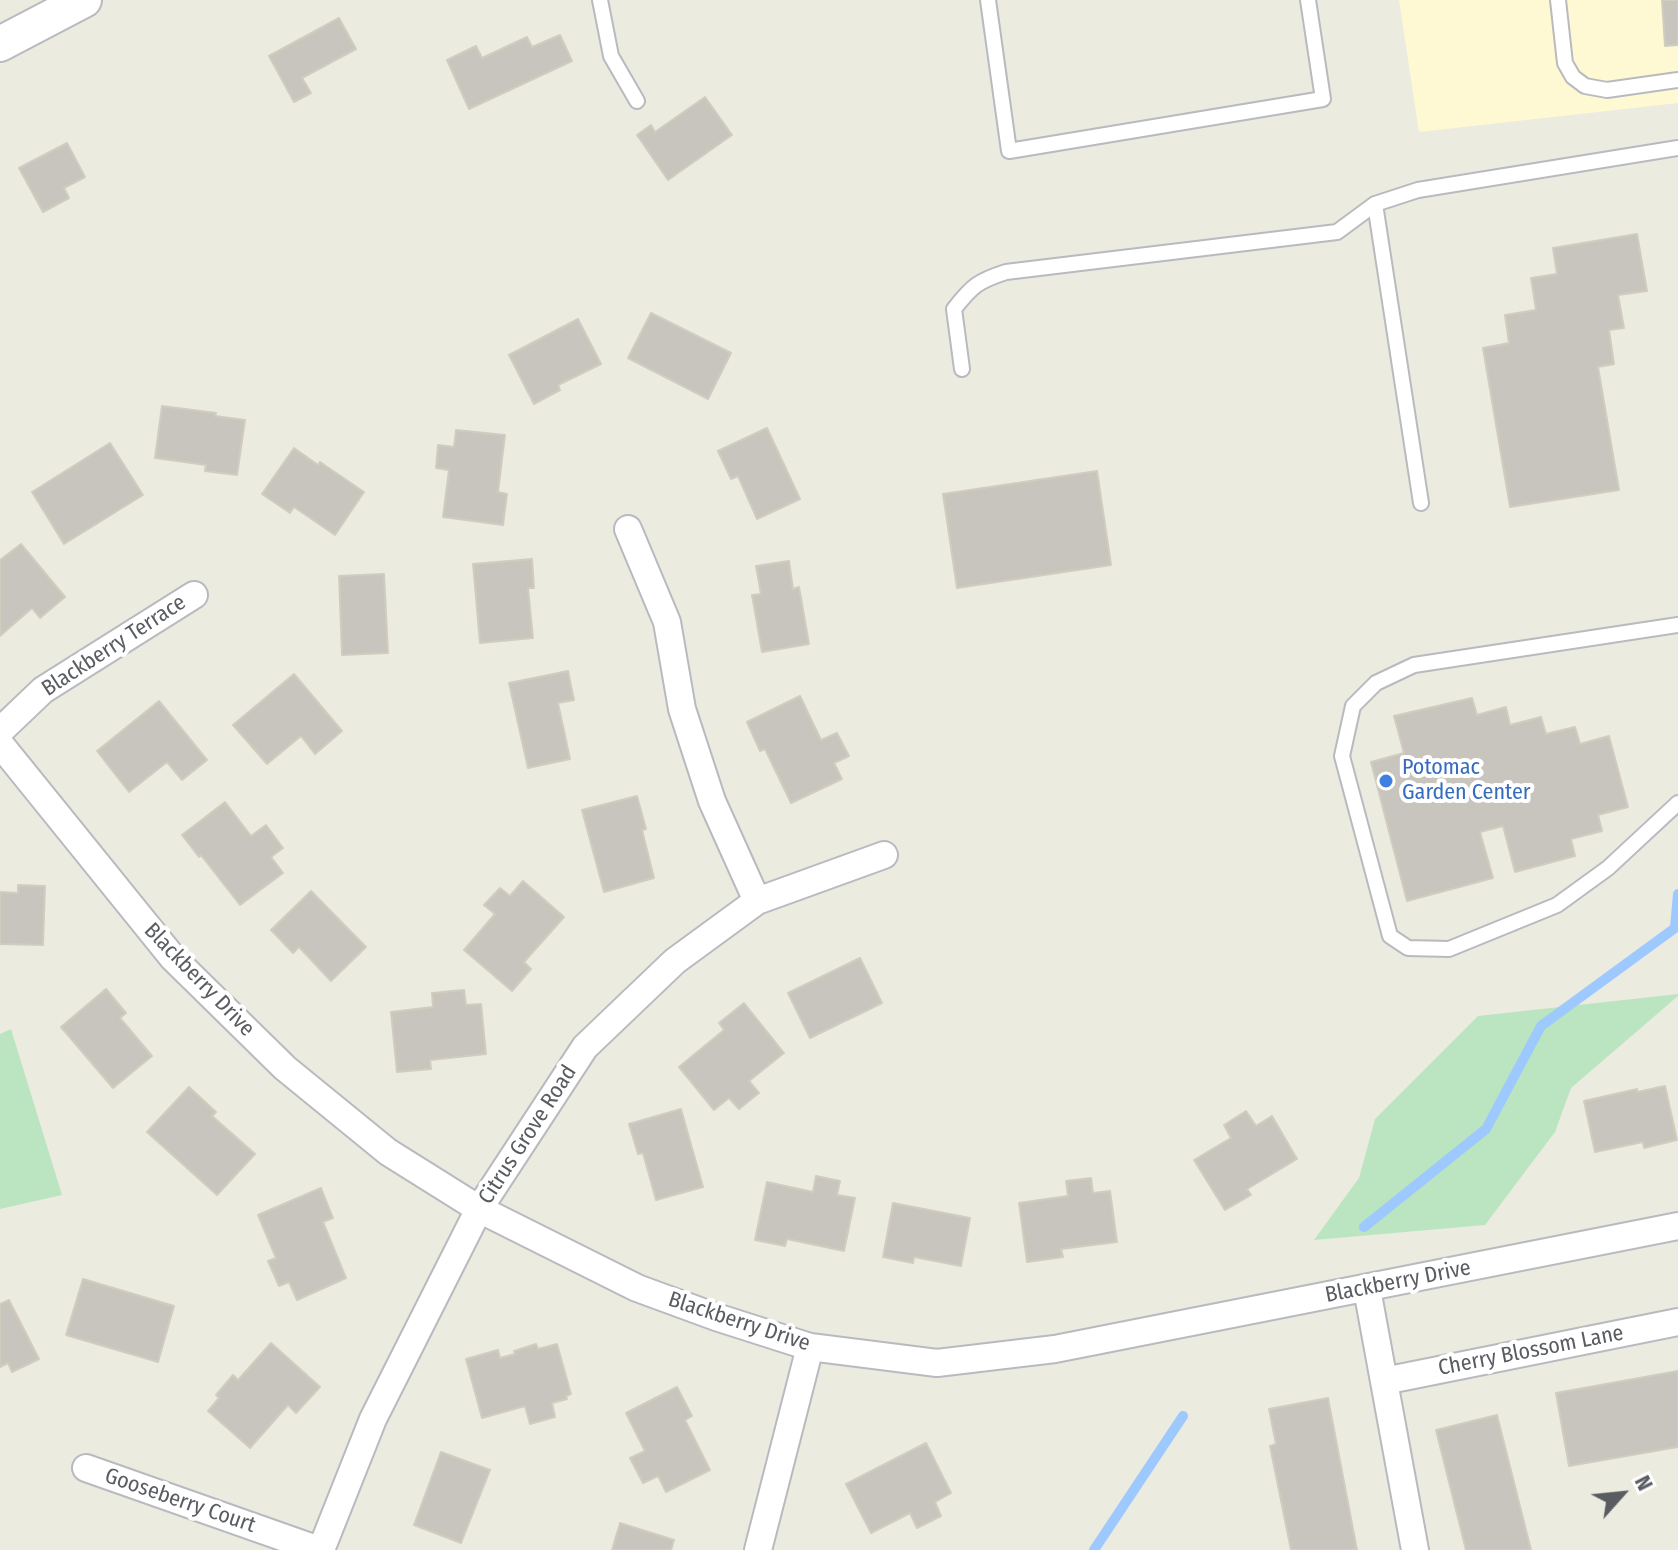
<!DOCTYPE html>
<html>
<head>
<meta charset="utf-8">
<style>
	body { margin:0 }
	#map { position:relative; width:1678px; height:1550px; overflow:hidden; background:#ecebe0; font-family:"Fira Sans Condensed",sans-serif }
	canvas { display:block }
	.north { position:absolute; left:1582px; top:1454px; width:80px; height:80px; -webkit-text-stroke:6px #fff; paint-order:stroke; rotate:63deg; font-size:22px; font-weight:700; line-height:32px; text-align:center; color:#595c61 }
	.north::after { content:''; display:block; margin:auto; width:28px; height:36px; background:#595c61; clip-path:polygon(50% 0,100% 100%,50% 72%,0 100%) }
</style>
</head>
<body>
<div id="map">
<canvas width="1678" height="1550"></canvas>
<div class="north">N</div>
</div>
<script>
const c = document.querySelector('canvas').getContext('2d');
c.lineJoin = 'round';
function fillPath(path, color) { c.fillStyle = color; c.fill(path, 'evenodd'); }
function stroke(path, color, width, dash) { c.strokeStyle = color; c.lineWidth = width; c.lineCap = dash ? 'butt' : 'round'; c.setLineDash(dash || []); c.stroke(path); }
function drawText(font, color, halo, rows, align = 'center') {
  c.font = font + ' "Fira Sans Condensed",sans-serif'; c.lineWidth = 8; c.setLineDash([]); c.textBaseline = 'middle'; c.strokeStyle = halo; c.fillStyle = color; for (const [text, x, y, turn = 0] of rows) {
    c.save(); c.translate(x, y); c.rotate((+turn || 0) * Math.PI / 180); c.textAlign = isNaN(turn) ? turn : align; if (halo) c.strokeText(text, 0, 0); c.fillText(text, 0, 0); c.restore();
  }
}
fillPath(new Path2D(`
	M1399 0H1678V103L1419 132Z`), '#fef9d3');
fillPath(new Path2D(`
	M1678 994V996L1571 1088 1555 1132 1485 1225 1314 1240 1359 1178 1375 1119 1478 1016Z
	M11 1029 62 1195 0 1209V1034Z`), '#bbe5c0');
stroke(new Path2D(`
	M1364 1227 1486 1129 1541 1026 1675 928 1678 894
	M1094 1550 1183 1416`), '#9dc9ff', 10);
const building = new Path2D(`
	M1662 0H1678V45L1665 46Z
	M339 18 356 49 302 78 311 93 294 102 269 56Z
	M560 35 572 61 469 109 447 60 476 46 482 58 527 37 532 47Z
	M705 97 732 135 668 180 637 135 651 125 655 132Z
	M67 143 85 177 64 188 69 198 43 212 19 168Z
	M1637 234 1647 291 1618 295 1624 328 1609 330 1614 364 1598 367 1619 490 1510 507 1483 348 1509 343 1505 315 1536 310 1531 278 1557 274 1553 248Z
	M651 313 731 353 708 399 628 358Z
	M578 319 601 364 558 385 560 390 534 404 509 355Z
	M162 406 216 413 215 416 245 420 237 475 205 471 206 465 155 458Z
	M767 428 800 499 757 519 738 476 731 479 718 451Z
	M456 430 505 435 498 492 507 494 503 525 443 517 449 470 436 468 438 445 454 447Z
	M110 443 143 495 64 544 32 492Z
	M294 448 318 465 320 462 364 492 335 535 294 507 290 513 262 494Z
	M1097 471 1111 565 957 588 943 494Z
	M21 544 65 597 40 618 32 608 0 636V560Z
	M532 559 534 588H528L533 638 480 643 473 564Z
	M789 561 793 589 799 587 809 644 762 652 752 595 761 594 756 566Z
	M384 574 388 653 342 655 339 576Z
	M568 671 574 700 558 703 570 759 528 768 509 683Z
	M294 674 342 731 315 754 301 736 267 764 233 725Z
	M800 696 821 740 837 733 849 756 834 763 842 779 791 803 765 749 760 751 747 722Z
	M1472 698 1477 715 1506 707 1510 725 1541 717 1546 734 1575 727 1580 744 1609 736 1628 807 1598 815 1602 831 1571 839 1575 856 1515 872 1503 826 1480 832 1493 878 1407 901 1371 762 1404 753 1394 716Z
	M159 701 207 760 182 780 167 762 129 792 97 751Z
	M637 796 646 829 642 830 654 878 604 892 582 810Z
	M225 802 251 836 266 825 283 848 271 857 283 873 240 905 201 855 199 857 182 835Z
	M523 881 564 917 524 962 531 969 512 991 464 950 495 914 484 905 500 888 510 896Z
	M18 885 45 886 43 945 0 944V892L18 893Z
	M311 891 366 947 331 981 299 947 293 953 271 930Z
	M860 958 882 1003 810 1038 788 993Z
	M106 989 126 1013 120 1018 152 1056 113 1088 61 1027Z
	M464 990 466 1005 481 1004 486 1054 430 1060 431 1069 397 1072 391 1012 433 1007 432 993Z
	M744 1003 784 1053 749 1081 759 1093 739 1109 729 1098 714 1110 679 1067 724 1030 719 1023Z
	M1665 1086 1677 1140 1644 1148 1643 1142 1595 1152 1584 1101 1637 1089V1092Z
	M189 1087 216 1112 212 1116 255 1154 217 1195 147 1132Z
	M681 1109 703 1187 656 1200 643 1153 638 1154 629 1124Z
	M1246 1111 1256 1126 1272 1116 1297 1159 1247 1189 1251 1195 1225 1210 1194 1160 1231 1138 1224 1125Z
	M816 1176 840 1181 837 1195 855 1198 844 1251 787 1239 785 1246 755 1240 767 1182 813 1192Z
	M1091 1178 1093 1193 1110 1191 1117 1242 1061 1249 1063 1257 1027 1262 1019 1203 1068 1196 1066 1181Z
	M321 1188 333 1218 323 1222 346 1278 297 1300 289 1282 279 1286 268 1261 276 1258 258 1215Z
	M893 1203 970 1218 961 1266 914 1257 913 1263 883 1257Z
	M83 1279 174 1306 158 1362 66 1335Z
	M9 1300 39 1359 12 1372 8 1363 0 1367V1304Z
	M271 1343 320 1387 296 1413 288 1405 250 1448 208 1411 219 1398 216 1395 233 1375 238 1380Z
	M536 1344 538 1349 557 1344 571 1394 566 1396 567 1399 552 1403 555 1417 530 1424 525 1406 482 1418 466 1359 498 1350 500 1358 515 1354 514 1351Z
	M1678 1371V1447L1569 1466 1556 1393Z
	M677 1387 692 1416 685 1420 710 1470 666 1492 658 1476 643 1483 630 1458 645 1451 626 1413Z
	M1328 1398 1357 1550H1291L1270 1446 1276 1444 1269 1409Z
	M1497 1415 1531 1550H1466L1436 1430Z
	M926 1443 951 1493 935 1502 941 1516 917 1528 910 1513 871 1533 846 1484Z
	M441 1452 490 1470 461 1543 414 1525Z
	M620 1523 674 1540 671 1550H612Z`);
fillPath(building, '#c7c5bd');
stroke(building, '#d1cdbe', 2);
const service = new Path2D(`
	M600 0 611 56 637 101
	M988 0 1009 151 1323 99 1308 0
	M1558 0 1565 63 1573 77 1585 86 1607 90 1678 80
	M1375 204 1421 503
	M962 369 954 309C972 286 978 281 1006 272L1337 232 1375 204 1418 190 1678 148
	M1678 625 1414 665 1376 683 1353 706 1342 756 1390 936 1408 948 1449 949 1557 905 1608 868 1678 803`);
const minor = new Path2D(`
	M628 529 667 622 682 709 712 801 757 901
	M0 731 43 690 194 595
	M0 744 173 958 285 1068 388 1152 479 1209 637 1288 716 1317 810 1347 937 1363 1055 1349 1678 1226
	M1367 1289 1415 1550
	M1384 1381 1678 1322
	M86 1468 319 1550
	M321 1550 373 1419 479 1209 585 1047 675 961 757 901 884 855
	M758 1550 810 1347`);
const tertiary = new Path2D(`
	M0 44 84 0`);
stroke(service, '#b8babf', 18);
stroke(minor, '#b8babf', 30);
stroke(tertiary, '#b8babf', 38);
stroke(service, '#fff', 14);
stroke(minor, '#fff', 26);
stroke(tertiary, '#fff', 34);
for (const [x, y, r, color] of [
	[1386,781,8,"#3f7fe0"]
]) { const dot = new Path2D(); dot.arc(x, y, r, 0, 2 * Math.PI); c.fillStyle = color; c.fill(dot); stroke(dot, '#fff', 3); }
drawText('22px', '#595c61', '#fff', [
	["Blackberry Terrace",114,646,-33],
	["Blackberry Drive",199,980,46],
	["Citrus Grove Road",528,1135,-57],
	["Blackberry Drive",1398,1282,-11],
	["Blackberry Drive",739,1322,18],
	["Cherry Blossom Lane",1531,1351,-11],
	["Gooseberry Court",180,1501,19]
]);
drawText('22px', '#366cbe', '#fff', [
	["Potomac",1402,768],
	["Garden Center",1402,793]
], 'left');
</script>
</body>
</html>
